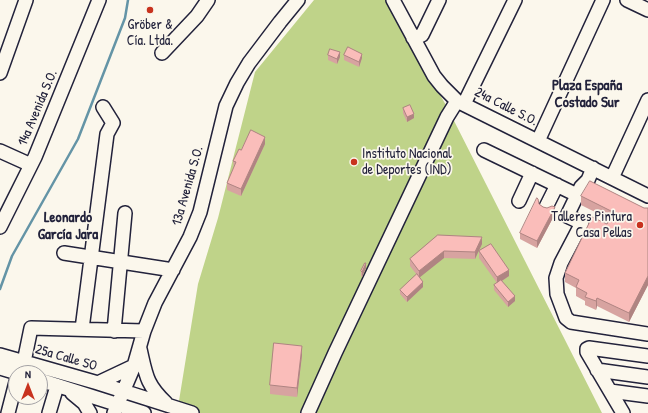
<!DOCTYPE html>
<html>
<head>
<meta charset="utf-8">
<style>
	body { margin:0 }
	#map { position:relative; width:648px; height:413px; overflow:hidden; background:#fbf7ec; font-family:"Patrick Hand",sans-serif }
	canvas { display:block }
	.north { position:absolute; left:8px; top:365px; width:40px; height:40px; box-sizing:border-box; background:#fbf7ec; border:1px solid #a4a2a5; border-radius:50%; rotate:0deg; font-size:11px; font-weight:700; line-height:16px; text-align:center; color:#22223b }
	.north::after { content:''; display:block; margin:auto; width:14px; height:18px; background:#c8321e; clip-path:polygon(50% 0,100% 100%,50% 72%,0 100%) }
</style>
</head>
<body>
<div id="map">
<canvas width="648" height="413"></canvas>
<div class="north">N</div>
</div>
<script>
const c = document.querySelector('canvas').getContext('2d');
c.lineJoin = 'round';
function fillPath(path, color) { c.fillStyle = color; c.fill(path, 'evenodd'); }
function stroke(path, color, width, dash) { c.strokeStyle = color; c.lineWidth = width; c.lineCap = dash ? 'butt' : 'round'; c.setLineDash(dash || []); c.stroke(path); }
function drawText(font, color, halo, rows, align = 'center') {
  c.font = font + ' "Patrick Hand",sans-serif'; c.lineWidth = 3.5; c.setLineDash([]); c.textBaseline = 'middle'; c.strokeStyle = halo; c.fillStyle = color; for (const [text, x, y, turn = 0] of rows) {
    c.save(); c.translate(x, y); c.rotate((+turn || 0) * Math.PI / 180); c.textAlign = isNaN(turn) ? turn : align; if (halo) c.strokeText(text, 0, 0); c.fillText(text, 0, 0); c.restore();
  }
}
fillPath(new Path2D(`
	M314 0H386L447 107 602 413H177L198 284 218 218 255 72Z`), '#bfd389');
stroke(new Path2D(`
	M0 289 12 256 78 139 125 18 128 0`), '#6494a6', 2.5);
const minor = new Path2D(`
	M393 0 434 76 442 86 457 101 648 196
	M627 0 648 10
	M413 38 422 35 439 0
	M162 53 197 16 208 0
	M0 73 26 0
	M464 104 515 0
	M538 141 603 0
	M484 150 577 195
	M0 151 31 165
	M593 168 588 180 581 187 567 216 582 223 561 263 556 278 557 294 566 318 571 322 648 334
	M612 178 648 100
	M519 201 532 173
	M546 207 557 185
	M0 227 35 157 99 0
	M64 253 173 270
	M82 329 107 134 113 123 103 107
	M114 331 125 213
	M140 349C146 375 146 384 166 403
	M0 355 98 383 192 413
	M24 362 31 328 144 331
	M0 368 17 373
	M597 370 648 377
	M40 380 144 413
	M98 383 134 366
	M610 391 648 396
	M72 393 84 403 90 413
	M8 413 16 382
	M49 413 57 386
	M114 413 134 366 144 331 155 303 190 237 200 212 226 106 237 83 249 63 280 22 298 0
	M308 413 335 353 447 117 457 101
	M623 413 587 352V349L589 348 648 356`);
stroke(minor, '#22223b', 16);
stroke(minor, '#fbf7ec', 13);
fillPath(new Path2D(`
	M328 55 340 57 337 64 328 60Z
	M344 55 362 58 359 67 344 60Z
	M403 108 414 118 407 122 403 113Z
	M265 144 241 196 227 190V183L234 168 233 161 241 150Z
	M581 196 644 208H648V285L629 322 597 306 596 310 585 305V301L576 296V288L565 282V273L607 224 609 219 581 205Z
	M539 204 543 207 555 214 537 248 520 239V233Z
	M438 235 482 244 475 259 444 258 419 277 423 287 407 302 400 294V290L417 275 410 266V259Z
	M479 251 509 276 502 281 515 301 508 307 494 290V285L497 283 479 258Z
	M366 268 362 277 361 276V271Z
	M302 355 297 397 270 394V385Z`), '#d7a3a0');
fillPath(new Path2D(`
	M340 52V57L337 64V59Z
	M362 54V58L359 67V62Z
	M414 114V118L407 122V117Z
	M265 137V144L241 196V189Z
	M555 207V214L537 248V241Z
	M482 237V244L475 259V252Z
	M444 251V258L419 278V271Z
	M366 263V268L362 277V272Z
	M509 270V276L497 284V277Z
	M648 276V285L629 322V313Z
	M423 282V287L407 302V297Z
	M515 296V301L508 307V302Z
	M597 298V306L596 310V301Z
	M302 346V355L297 397V388Z`), '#af8482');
const building = new Path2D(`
	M348 47 362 54 359 62 344 55Z
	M330 49 340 52 337 59 328 55Z
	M410 105 414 114 407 117 403 108Z
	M251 130 265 137 241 189 227 183 236 162 233 161 239 149 241 150Z
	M590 181 644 208H648V276L629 313 597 298 596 301 585 297 587 293 576 287 579 280 565 273 592 217 607 224 613 212 581 196Z
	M537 198 538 199 539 204 543 207 547 208 552 206 555 207 537 241 520 233Z
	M438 235 482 237 475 252 444 251 419 271 410 259Z
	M491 244 509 270 497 277 479 251Z
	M365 263H366L362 272 361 271Z
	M417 274 423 282 407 297 400 290Z
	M501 280 515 296 508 302 494 285Z
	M274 343 302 346 297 388 270 385Z`);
fillPath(building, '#fabdba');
stroke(building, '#af8482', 1);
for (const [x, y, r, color] of [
	[150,10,4,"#c8321e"],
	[354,162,4,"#c8321e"],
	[640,225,4,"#c8321e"]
]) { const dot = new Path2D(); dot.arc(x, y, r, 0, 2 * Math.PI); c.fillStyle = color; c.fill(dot); stroke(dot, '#fbf7ec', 1.5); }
drawText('14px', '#22223b', '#fbf7ec', [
	["Gröber &",150,25],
	["Cía. Ltda.",150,41],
	["Instituto Nacional",362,154,"left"],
	["de Deportes (IND)",362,170,"left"],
	["Talleres Pintura",632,217,"right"],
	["Casa Pellas",632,233,"right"]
]);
drawText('14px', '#22223b', '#fbf7ec', [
	["24a Calle S.O.",506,107,27],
	["14a Avenida S.O.",38,108,-67],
	["13a Avenida S.O.",188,186,-74],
	["25a Calle SO",66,358,16]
]);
drawText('bold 15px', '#22223b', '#fbf7ec', [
	["Plaza España",587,86],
	["Costado Sur",587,103],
	["Leonardo",68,218],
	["García Jara",68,235]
]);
</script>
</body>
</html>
